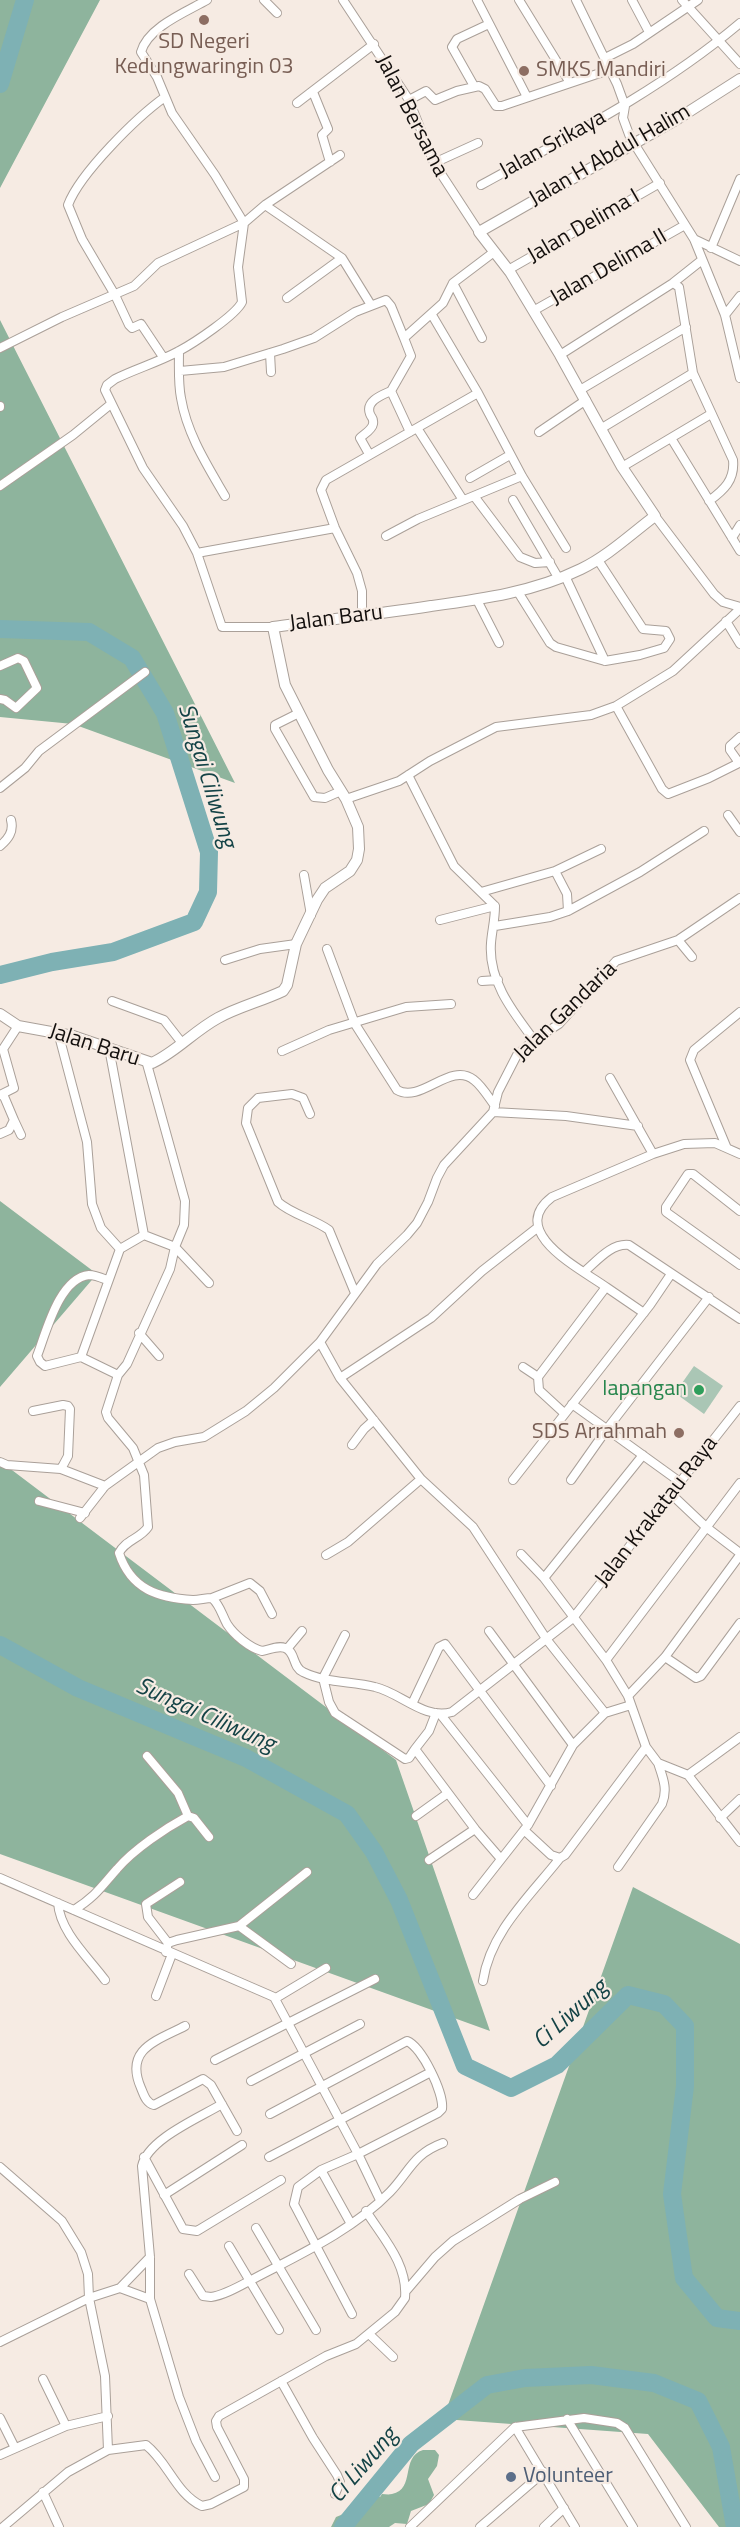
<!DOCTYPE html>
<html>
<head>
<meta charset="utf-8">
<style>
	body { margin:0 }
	canvas { display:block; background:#f6ebe3 }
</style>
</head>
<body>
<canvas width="740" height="2527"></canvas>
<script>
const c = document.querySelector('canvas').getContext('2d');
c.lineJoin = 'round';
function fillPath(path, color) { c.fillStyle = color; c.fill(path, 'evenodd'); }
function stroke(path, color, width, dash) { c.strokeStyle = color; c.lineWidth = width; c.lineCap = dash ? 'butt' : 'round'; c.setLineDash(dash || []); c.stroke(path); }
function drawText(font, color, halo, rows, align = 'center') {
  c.font = font + ' "Titillium Web",sans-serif'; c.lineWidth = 4.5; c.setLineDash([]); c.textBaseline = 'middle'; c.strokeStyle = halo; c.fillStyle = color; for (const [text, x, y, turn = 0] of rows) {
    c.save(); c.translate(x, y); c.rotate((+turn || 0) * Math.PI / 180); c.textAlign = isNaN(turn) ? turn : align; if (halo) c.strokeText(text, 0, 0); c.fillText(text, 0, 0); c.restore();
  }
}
fillPath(new Path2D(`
	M694 1366 723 1386 704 1414 675 1393Z`), '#aac6b5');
fillPath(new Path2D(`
	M0 0H100L0 188Z
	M0 320 235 783 73 724 0 717Z
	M0 1201 97 1274 0 1387Z
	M0 1461 396 1760 490 2031 0 1854Z
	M633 1887 740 1944V2527H719L648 2434 443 2419Z
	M423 2450H435L439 2455 437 2466 428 2479 434 2495 429 2504 411 2511 407 2524 395 2523 389 2527H331L336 2517 346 2513 359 2494 369 2491 380 2497 382 2494C385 2494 388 2495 392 2494 416 2489 400 2457 423 2450Z`), '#8eb49d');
stroke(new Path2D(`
	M0 84 25 0
	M0 629 89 632 132 658 165 713 209 852 208 892 194 922 113 952 52 962 0 975
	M0 1645 78 1688 246 1758 347 1814 374 1852 399 1900 465 2066 511 2088 557 2065 628 1995 664 2004 685 2026V2086L672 2194 684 2278 717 2318 740 2321
	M343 2527 411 2444 487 2385 525 2378 591 2375 654 2383 698 2401 721 2447 735 2527`), '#7eb1b4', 18);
const minor = new Path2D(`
	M207 0C186 12 148 27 141 52L157 77 172 113 215 175 244 223 238 267 242 302C236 315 194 343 179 351 159 362 135 369 115 379L107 385 105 390 143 468 183 526 197 553 222 627H273
	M264 0 277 13
	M343 0 409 100 434 163 479 232
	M477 0 527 97
	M519 0 570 83
	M576 0 617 84 625 106 623 118 630 137 694 239 725 315 740 378
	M632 0 649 32
	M682 0 740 64
	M605 58 633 44 698 0
	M474 86 452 47 457 39 489 24
	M313 92 328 129 322 135 330 162
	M409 100 426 91 435 100 457 91 479 86 485 89 496 106H502L612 69
	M297 103 374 44
	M434 163 478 143
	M481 185C570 136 662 89 740 23
	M265 205 342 258 371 305
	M694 239 740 261
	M711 248 740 179
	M508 270 660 183
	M453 283 482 338
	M673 283 679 287 693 373 733 460C735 480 724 490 709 501
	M287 298 342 258
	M533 311 685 225
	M432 315 478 393 522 476 566 548
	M725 315 740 296
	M0 348 62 317 134 286 158 263 244 223 265 205 340 155
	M179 351C179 366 178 383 181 398 187 434 207 465 225 496
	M270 353 271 372
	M560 355 673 283 702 260
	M163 357 141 324 132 328 129 325 115 295 82 239 68 205C80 173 137 117 165 97
	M180 371 224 367 283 349 314 338 355 312 386 300 391 306 404 338
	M580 390 686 327
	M0 406V407
	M417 428 463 500
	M602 428 693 373
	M410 432 391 391 411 356 404 338 443 303 453 283 494 252
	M539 432 586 400
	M671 438 740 551
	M369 454 360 438C364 434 372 430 373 424 374 418 372 419 370 414 365 401 382 395 391 391
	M622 467 711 414
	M470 478 510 455
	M0 486 73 435 111 404
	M474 496 520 557 535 563 550 562
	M513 500 559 579
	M655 516 714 594 723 602 740 607
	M386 536 418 519 522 476
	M732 538 740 525
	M197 553 335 528
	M565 576 605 661
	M518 592 550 643 556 647 605 661 640 655 664 648 670 639 666 631 643 629 598 560
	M477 600 499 643
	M362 616V591L357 573 335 528 321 490 326 480 478 393
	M726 621 740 644
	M0 666 18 658 24 661 37 688 16 708 5 700 0 699
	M616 706 662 789 668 794 709 778 737 764V760L730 750V746L740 737
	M299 713 275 725V729L314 797 325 798 341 791
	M408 775 454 866 495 906C495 920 492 930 491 943 488 981 513 1012 534 1040
	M0 788 25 768 39 751 145 672
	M346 799 399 781 430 761 496 727 591 715 616 706 673 671 740 609
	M728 815 740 832
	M0 846C8 839 14 832 11 820
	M555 871 601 849
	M304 875 311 915
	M481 892 555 871 567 894 568 911 640 872 704 831
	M440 920 495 906
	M495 926 550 917 568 911
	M678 940 692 957
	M327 949 355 1024 397 1090C421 1104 450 1061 474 1080 482 1086 489 1098 495 1106
	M225 960 260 949 296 944
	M482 981 498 980
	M112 1001 164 1020 182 1043
	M58 1032 87 1142 92 1204 101 1228 120 1249
	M109 1048 144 1235 175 1247 209 1283
	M282 1051 329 1030 406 1007 451 1004
	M147 1064 185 1201 184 1225 175 1247 170 1269 127 1364 118 1375 106 1412 108 1418 133 1448 144 1475 148 1527C140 1539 125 1540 119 1553 131 1590 159 1598 193 1600 200 1600 205 1598 212 1598 220 1605 222 1615 227 1624 234 1635 250 1648 262 1651 269 1650 278 1645 285 1648 296 1652 292 1667 303 1672 325 1683 352 1681 375 1687 401 1693 424 1720 452 1712L573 1618 740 1406
	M610 1078 653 1154
	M0 1095 14 1088 3 1049 18 1026
	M493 1112 566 1116 638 1126
	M310 1114 303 1098 292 1094 258 1098 248 1108 246 1123 278 1202C291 1214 314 1219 329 1230L355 1293
	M14 1120 21 1135
	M0 1134 9 1130 14 1120 3 1094
	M726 1146 690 1060 694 1050 740 1012
	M740 1211 693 1174H688L666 1207V1212L740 1265
	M584 1272C597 1261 611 1243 629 1245L740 1319
	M606 1287C581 1269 506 1232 552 1197L653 1154 684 1144 715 1143 740 1154
	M139 1333 159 1356
	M320 1342 340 1378 421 1479 473 1527 547 1640 605 1713
	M81 1357 45 1366 40 1362 37 1356C46 1333 59 1278 89 1275 95 1275 102 1278 107 1280
	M523 1367 538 1377
	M118 1375 81 1357 120 1249 144 1235
	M340 1378 431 1318 482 1271 537 1228
	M572 1404 680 1482
	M33 1411 63 1405 68 1406 70 1409 68 1456 61 1469
	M564 1413 539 1390 538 1377 606 1287 644 1313
	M352 1445 364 1429 374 1420
	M0 1462 7 1465 61 1469 105 1486
	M513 1480 650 1305 671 1274
	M571 1480 607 1429 709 1297
	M670 1493 706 1527 740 1553
	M39 1501 85 1513
	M80 1518 105 1486 158 1448 175 1442 204 1437 246 1411 274 1388 320 1342 377 1264 407 1235 417 1223 428 1202 437 1178 444 1165 493 1112 498 1092 517 1055 534 1040 559 1024 616 961 678 940 740 898
	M521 1554 544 1578 606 1660 628 1696 646 1747 658 1763 688 1775 740 1842
	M326 1555 348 1542 421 1479
	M544 1578 643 1455
	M212 1598 250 1583 260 1591 272 1614
	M489 1631 573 1745
	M345 1635 323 1678 329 1702 335 1713 405 1759 409 1758 415 1749 475 1829 501 1859
	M287 1649 302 1631
	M665 1657 696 1678 701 1676 740 1623
	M606 1660 740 1483
	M628 1696 665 1657 740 1555
	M412 1704 439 1647 445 1644 551 1786
	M441 1715 528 1825
	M415 1749 429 1731 436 1713
	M147 1756 178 1793 188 1816
	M688 1775 740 1737
	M416 1816 448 1793
	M720 1818 740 1799
	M524 1830 551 1855 560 1858 565 1855 646 1747
	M429 1860 475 1829
	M618 1867 662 1804C668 1789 663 1778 658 1763
	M0 1878 274 1997 358 2154 380 2200
	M473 1895 528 1825 573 1745 605 1713 631 1705
	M58 1903C60 1932 88 1957 105 1980
	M74 1910C96 1896 101 1887 117 1869 134 1849 166 1828 188 1816L194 1818 209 1837
	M239 1926 291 1964
	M168 1943 148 1917 146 1904 180 1882
	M166 1952 168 1943 177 1940 239 1926 307 1872
	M483 1981C490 1932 531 1895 560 1858
	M156 1996 172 1954
	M276 1998 326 1968
	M185 2026C156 2041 124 2049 141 2088 144 2095 146 2103 154 2105L203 2079 211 2085 237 2131
	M215 2060 375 1979
	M251 2081 360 2024
	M270 2114 407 2041C422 2047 444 2093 442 2109L438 2113 358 2154 321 2170 298 2187 294 2204 352 2314
	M144 2157 183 2229 197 2231 281 2180
	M269 2157 431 2072
	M0 2167 62 2221 81 2252 88 2274 89 2298 105 2376 108 2450
	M321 2170 351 2224
	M164 2195 242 2145
	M256 2228 316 2330
	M229 2246 279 2330
	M189 2274 203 2296 211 2297C226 2295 243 2284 257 2277 303 2253 354 2229 390 2192 410 2171 413 2154 443 2143
	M120 2288 150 2299
	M406 2291 435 2257 453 2241 520 2199 555 2182
	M369 2334 393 2357
	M0 2342 89 2298 120 2288 150 2257
	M43 2379 66 2426
	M281 2381 313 2438 337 2475 340 2482 335 2494
	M0 2418 15 2448
	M567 2419 633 2527
	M515 2427 575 2527
	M0 2455 66 2426 108 2416
	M215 2477 196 2441 179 2397 150 2299V2257L142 2166C148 2139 199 2118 222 2104
	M43 2492 59 2527
	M3 2527 68 2472 108 2450 146 2445C168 2462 176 2494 202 2506L211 2504 244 2487V2479L217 2427 216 2421 219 2416 326 2356 356 2344 395 2312 405 2298C408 2264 383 2238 366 2211
	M410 2527 515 2427 584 2418 617 2423 625 2428 686 2527
	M480 2527 544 2472
	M544 2527 564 2508`);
const tertiary = new Path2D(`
	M0 1014 18 1026 73 1036 152 1063C176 1052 194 1031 218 1018 238 1007 262 1001 283 991L287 985 296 944 317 900 325 888 350 871 357 860 359 849 358 827 346 799 328 770 285 685 273 627C326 620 379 614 431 606 482 599 534 592 581 569 608 556 631 534 655 516L622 467 560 355 510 272 479 232 679 118 740 79`);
stroke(minor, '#aaa099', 10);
stroke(tertiary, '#aaa099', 12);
stroke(minor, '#fff', 8);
stroke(tertiary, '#fff', 10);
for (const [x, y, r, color] of [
	[204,20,6,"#8d6e63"],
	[524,71,6,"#8d6e63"],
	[699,1390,6,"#2e9e5b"],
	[679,1433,6,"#8d6e63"],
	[511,2477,6,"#5c6f8a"]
]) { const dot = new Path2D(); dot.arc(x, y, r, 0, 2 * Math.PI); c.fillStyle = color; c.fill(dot); stroke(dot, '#f6ebe3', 2); }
drawText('22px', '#785e54', '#f6ebe3', [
	["SD Negeri",204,43],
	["Kedungwaringin 03",204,68],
	["SMKS Mandiri",536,71,"left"],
	["SDS Arrahmah",667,1433,"right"]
]);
drawText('22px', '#130f0d', '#f6ebe3', [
	["Jalan Bersama",411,116,63],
	["Jalan Srikaya",553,145,-29],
	["Jalan H Abdul Halim",610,156,-30],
	["Jalan Delima I",584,227,-30],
	["Jalan Delima II",609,268,-30],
	["Jalan Baru",336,619,-7],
	["Jalan Gandaria",566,1012,-44],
	["Jalan Baru",94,1046,18],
	["Jalan Krakatau Raya",657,1512,-52]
]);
drawText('22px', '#27864d', '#f6ebe3', [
	["lapangan",687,1390]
], 'right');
drawText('22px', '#4e5e75', '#f6ebe3', [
	["Volunteer",523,2477]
], 'left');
drawText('italic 24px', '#144346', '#f6ebe3', [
	["Sungai Ciliwung",206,776,73],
	["Sungai Ciliwung",205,1716,24],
	["Ci Liwung",571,2015,-42],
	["Ci Liwung",364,2466,-49]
]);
</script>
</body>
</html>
